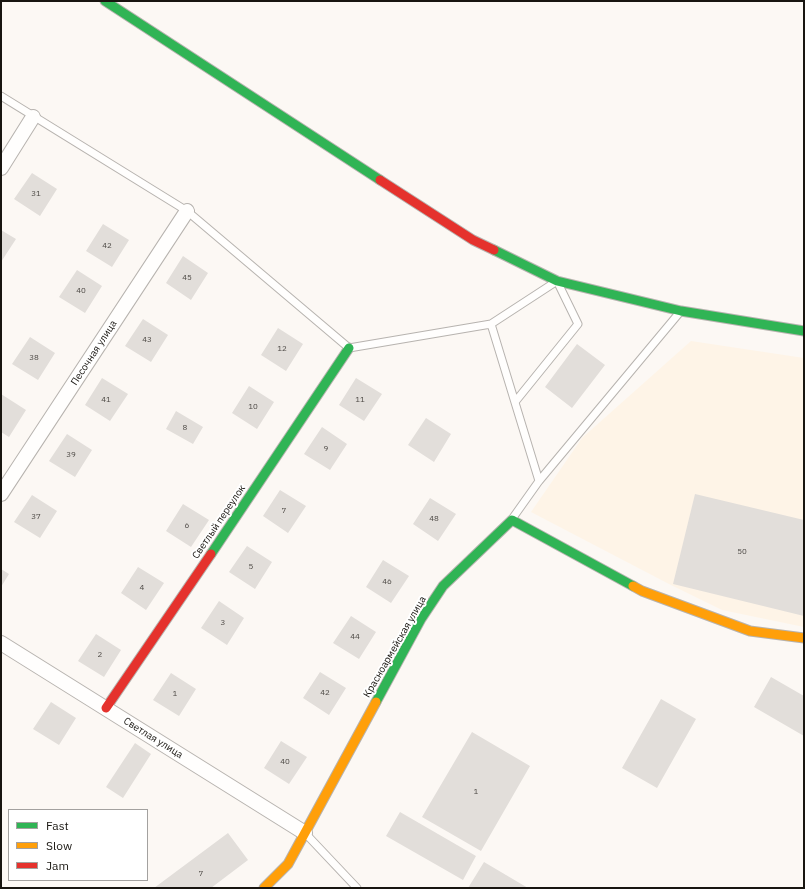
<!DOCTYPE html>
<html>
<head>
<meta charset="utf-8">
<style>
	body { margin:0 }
	#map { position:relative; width:805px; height:889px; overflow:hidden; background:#fcf8f4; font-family:"IBM Plex Sans",sans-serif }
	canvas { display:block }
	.frame { position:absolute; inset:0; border:2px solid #181510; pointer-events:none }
	.legend { position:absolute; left:8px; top:809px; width:140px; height:72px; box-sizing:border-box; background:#fff; border:1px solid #a3a19f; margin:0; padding:5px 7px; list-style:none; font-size:12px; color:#181510 }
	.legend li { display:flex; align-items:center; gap:8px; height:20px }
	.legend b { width:20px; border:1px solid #a3a19f }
</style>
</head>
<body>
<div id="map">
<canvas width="805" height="889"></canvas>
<div class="frame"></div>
<ul class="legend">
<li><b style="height:5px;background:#30b455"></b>Fast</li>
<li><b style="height:5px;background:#ff9f0a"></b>Slow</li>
<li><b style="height:5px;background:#e5322d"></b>Jam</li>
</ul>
</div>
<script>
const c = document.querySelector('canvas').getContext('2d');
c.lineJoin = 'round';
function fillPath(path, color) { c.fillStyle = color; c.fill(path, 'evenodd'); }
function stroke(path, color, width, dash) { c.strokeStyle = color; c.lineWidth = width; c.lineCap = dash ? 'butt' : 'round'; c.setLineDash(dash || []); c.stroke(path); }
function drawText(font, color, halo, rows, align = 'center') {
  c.font = font + ' "IBM Plex Sans",sans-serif'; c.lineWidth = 4; c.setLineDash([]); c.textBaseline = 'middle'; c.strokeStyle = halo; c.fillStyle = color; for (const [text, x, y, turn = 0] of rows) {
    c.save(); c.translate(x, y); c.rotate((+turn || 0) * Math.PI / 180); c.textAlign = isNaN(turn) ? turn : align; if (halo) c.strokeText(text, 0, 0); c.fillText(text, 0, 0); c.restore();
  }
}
fillPath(new Path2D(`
	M691 341 804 358V627L722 610 669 584 531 512 582 438Z`), '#fef4e7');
fillPath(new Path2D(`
	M32 173 57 189 40 216 14 199Z
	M103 224 129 240 112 267 86 251Z
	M1 230 16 239 1 262Z
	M183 256 208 273 191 300 166 283Z
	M77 270 102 286 85 313 59 297Z
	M143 319 168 335 151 362 125 346Z
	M278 328 303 344 286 371 261 355Z
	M30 337 55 353 38 380 12 364Z
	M577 344 605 365 572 408 545 387Z
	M102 378 128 394 110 421 85 405Z
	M356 378 382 394 364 421 339 405Z
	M249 386 274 402 257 429 232 413Z
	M1 394 26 410 9 437 1 432Z
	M176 411 203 427 193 444 166 429Z
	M426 418 451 434 434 462 408 445Z
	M322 427 347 444 330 470 304 454Z
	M67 434 92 450 75 477 49 461Z
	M280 490 306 506 288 533 263 516Z
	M695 494 804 520V616L673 584Z
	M32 495 57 511 40 538 14 522Z
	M430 498 456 514 438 541 413 524Z
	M183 504 209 520 191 547 166 531Z
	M247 546 272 562 255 589 229 572Z
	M383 560 409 576 391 603 366 587Z
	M138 567 164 583 146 610 121 593Z
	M1 569 9 574 1 587Z
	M219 601 244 618 227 645 201 628Z
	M351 616 376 632 359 659 333 643Z
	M96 634 121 650 104 677 78 661Z
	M320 672 346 688 329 715 303 698Z
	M171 673 196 689 179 716 153 700Z
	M771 677 804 696V736L754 707Z
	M661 699 696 719 657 788 622 768Z
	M51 702 76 718 59 745 33 729Z
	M472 732 530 766 481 851 422 817Z
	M281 741 307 757 289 784 264 768Z
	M135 743 151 754 123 798 106 787Z
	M400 812 476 856 463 880 386 836Z
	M228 833 248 860 211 888H154Z
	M484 862 528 888H468Z`), '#e2deda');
const lane = new Path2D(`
	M1 96 187 211 349 348 491 324 557 281 578 324 515 402
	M491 324 539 481
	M512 519 539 481 680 312
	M305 833 357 888`);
const street = new Path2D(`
	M1 168 33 117
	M1 494 187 211
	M1 643 305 833`);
const fast = new Path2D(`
	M105 1 380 180
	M494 250 557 281 681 311 804 331
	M211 554 349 348
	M376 702 421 619 443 586 512 520 633 586`);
const slow = new Path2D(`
	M633 586 642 591 750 631 804 638
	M264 888 288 864 376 702`);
const jam = new Path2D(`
	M380 180 473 240 494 250
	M106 708 211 554`);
stroke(lane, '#b7b3af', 9);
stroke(street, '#b7b3af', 16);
stroke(fast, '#b7b3af', 11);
stroke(slow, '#b7b3af', 11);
stroke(jam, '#b7b3af', 11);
stroke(lane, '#fffefd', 7);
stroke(street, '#fffefd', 14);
stroke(fast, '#30b455', 9);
stroke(slow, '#ff9f0a', 9);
stroke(jam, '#e5322d', 9);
drawText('8px', '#4c4844', null, [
	["31",36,194],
	["42",107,246],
	["45",187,278],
	["40",81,291],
	["43",147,340],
	["12",282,349],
	["38",34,358],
	["41",106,400],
	["11",360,400],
	["10",253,407],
	["8",185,428],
	["9",326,449],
	["39",71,455],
	["7",284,511],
	["37",36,517],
	["48",434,519],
	["6",187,526],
	["50",742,552],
	["5",251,567],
	["46",387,582],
	["4",142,588],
	["3",223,623],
	["44",355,637],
	["2",100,655],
	["42",325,693],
	["1",175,694],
	["40",285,762],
	["1",476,792],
	["7",201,874]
]);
drawText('10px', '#181510', '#fff', [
	["Песочная улица",94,353,-57],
	["Светлый переулок",219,522,-56],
	["Красноармейская улица",395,647,-60],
	["Светлая улица",153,738,32]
]);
</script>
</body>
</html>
